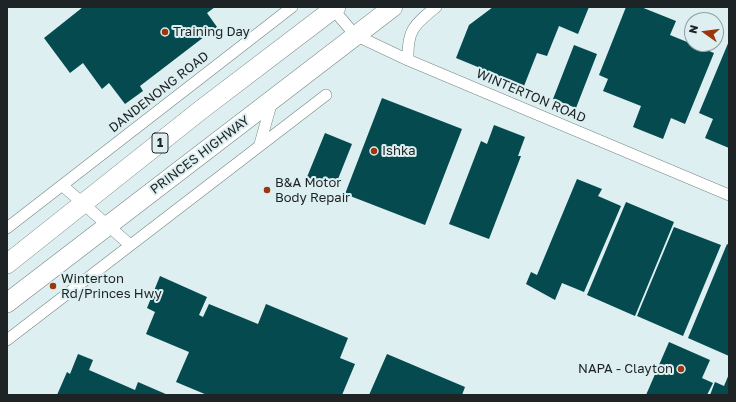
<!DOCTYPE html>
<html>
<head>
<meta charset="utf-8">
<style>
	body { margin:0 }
	#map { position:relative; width:736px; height:402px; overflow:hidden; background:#ddeff0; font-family:"Golos Text",sans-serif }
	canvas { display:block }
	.frame { position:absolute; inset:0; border:8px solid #1e2425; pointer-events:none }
	.north { position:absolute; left:684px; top:12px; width:40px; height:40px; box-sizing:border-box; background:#ddeff0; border:1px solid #919e9f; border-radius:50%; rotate:284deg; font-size:11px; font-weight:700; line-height:16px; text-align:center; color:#1e2425 }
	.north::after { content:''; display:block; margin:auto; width:14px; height:18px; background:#9c360c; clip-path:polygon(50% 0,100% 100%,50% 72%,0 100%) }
</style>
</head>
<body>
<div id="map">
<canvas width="736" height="402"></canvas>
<div class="frame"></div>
<div class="north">N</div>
</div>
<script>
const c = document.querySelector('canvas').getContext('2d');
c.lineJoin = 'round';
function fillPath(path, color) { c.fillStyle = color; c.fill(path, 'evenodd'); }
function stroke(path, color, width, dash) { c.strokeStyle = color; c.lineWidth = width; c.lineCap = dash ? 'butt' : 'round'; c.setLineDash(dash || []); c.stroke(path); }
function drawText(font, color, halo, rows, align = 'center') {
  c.font = font + ' "Golos Text",sans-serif'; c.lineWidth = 4; c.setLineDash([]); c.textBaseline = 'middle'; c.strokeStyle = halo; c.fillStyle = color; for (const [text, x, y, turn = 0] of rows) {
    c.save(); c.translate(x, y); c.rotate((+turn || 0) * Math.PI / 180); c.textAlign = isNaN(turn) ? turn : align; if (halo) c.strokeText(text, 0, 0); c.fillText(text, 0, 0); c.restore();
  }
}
fillPath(new Path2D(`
	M83 7H215L207 13 217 27 140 86 143 91 125 104 109 83 102 89 83 63 70 73 44 38Z
	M493 7H589L578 34 559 26 547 56 537 53 524 86 456 58 469 25Z
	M626 7H641L676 21 670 35 714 53 685 124 671 118 663 139 633 127 641 106 603 91 608 79 599 75Z
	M729 41V148L705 138 713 119 699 113Z
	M574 45 597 54 576 108 553 99Z
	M382 98 462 129 425 225 345 194Z
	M494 125 525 137 518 156H521L489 239 449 224 481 141 487 144Z
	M325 133 352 144 334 189 307 177Z
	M577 179 602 189 598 196 621 206 584 292 562 283 555 300 526 284 531 272 537 275Z
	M626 202 674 222 635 316 587 295Z
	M674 227 721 245 683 336 637 316Z
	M727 244 729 245V356L688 338Z
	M160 276 207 297 199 315 203 317 209 304 258 324 266 304 348 338 340 358 355 364 342 395H207L176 382 189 352 146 334 155 312 147 308Z
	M669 342 710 360 702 378 713 383 707 395H646Z
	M78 354 93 360 89 370 135 390 138 382 168 395H57L67 372 70 374Z
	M387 354 465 387 462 395H369Z
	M729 374V395H710L715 382 724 386Z`), '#044a4f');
const street = new Path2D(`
	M333 9 355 35 408 60 729 195
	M408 60C407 30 414 25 436 7
	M260 144 272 101
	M63 186 129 244
	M7 228 292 7
	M7 340 326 95`);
const highway = new Path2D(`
	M7 264 202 109 336 7
	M7 303 393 7`);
stroke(street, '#758586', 12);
stroke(highway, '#758586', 20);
stroke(street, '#fff', 11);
stroke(highway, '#fff', 19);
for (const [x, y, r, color] of [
	[165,32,4,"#9c360c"],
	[374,151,4,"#9c360c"],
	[267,190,4,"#9c360c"],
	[53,286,4,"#9c360c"],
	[681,369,4,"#9c360c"]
]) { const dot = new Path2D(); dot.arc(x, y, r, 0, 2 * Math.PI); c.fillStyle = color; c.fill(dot); stroke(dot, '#ddeff0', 1.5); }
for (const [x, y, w] of [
	[160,143,16]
]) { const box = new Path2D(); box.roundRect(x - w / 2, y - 10, w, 20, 3); c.fillStyle = '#ddeff0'; c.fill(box); stroke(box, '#1e2425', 1); }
drawText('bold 12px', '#1e2425', null, [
	["1",160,143]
]);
drawText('13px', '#1e2425', '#ddeff0', [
	["Training Day",173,32],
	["Ishka",382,151],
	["B&A Motor",275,183],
	["Body Repair",275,198],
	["Winterton",61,279],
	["Rd/Princes Hwy",61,294],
	["NAPA - Clayton",673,369,"right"]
], 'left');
drawText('13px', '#1e2425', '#ddeff0', [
	["DANDENONG ROAD",159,92,-38],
	["WINTERTON ROAD",531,96,23],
	["PRINCES HIGHWAY",200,155,-37]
]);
</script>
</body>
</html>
